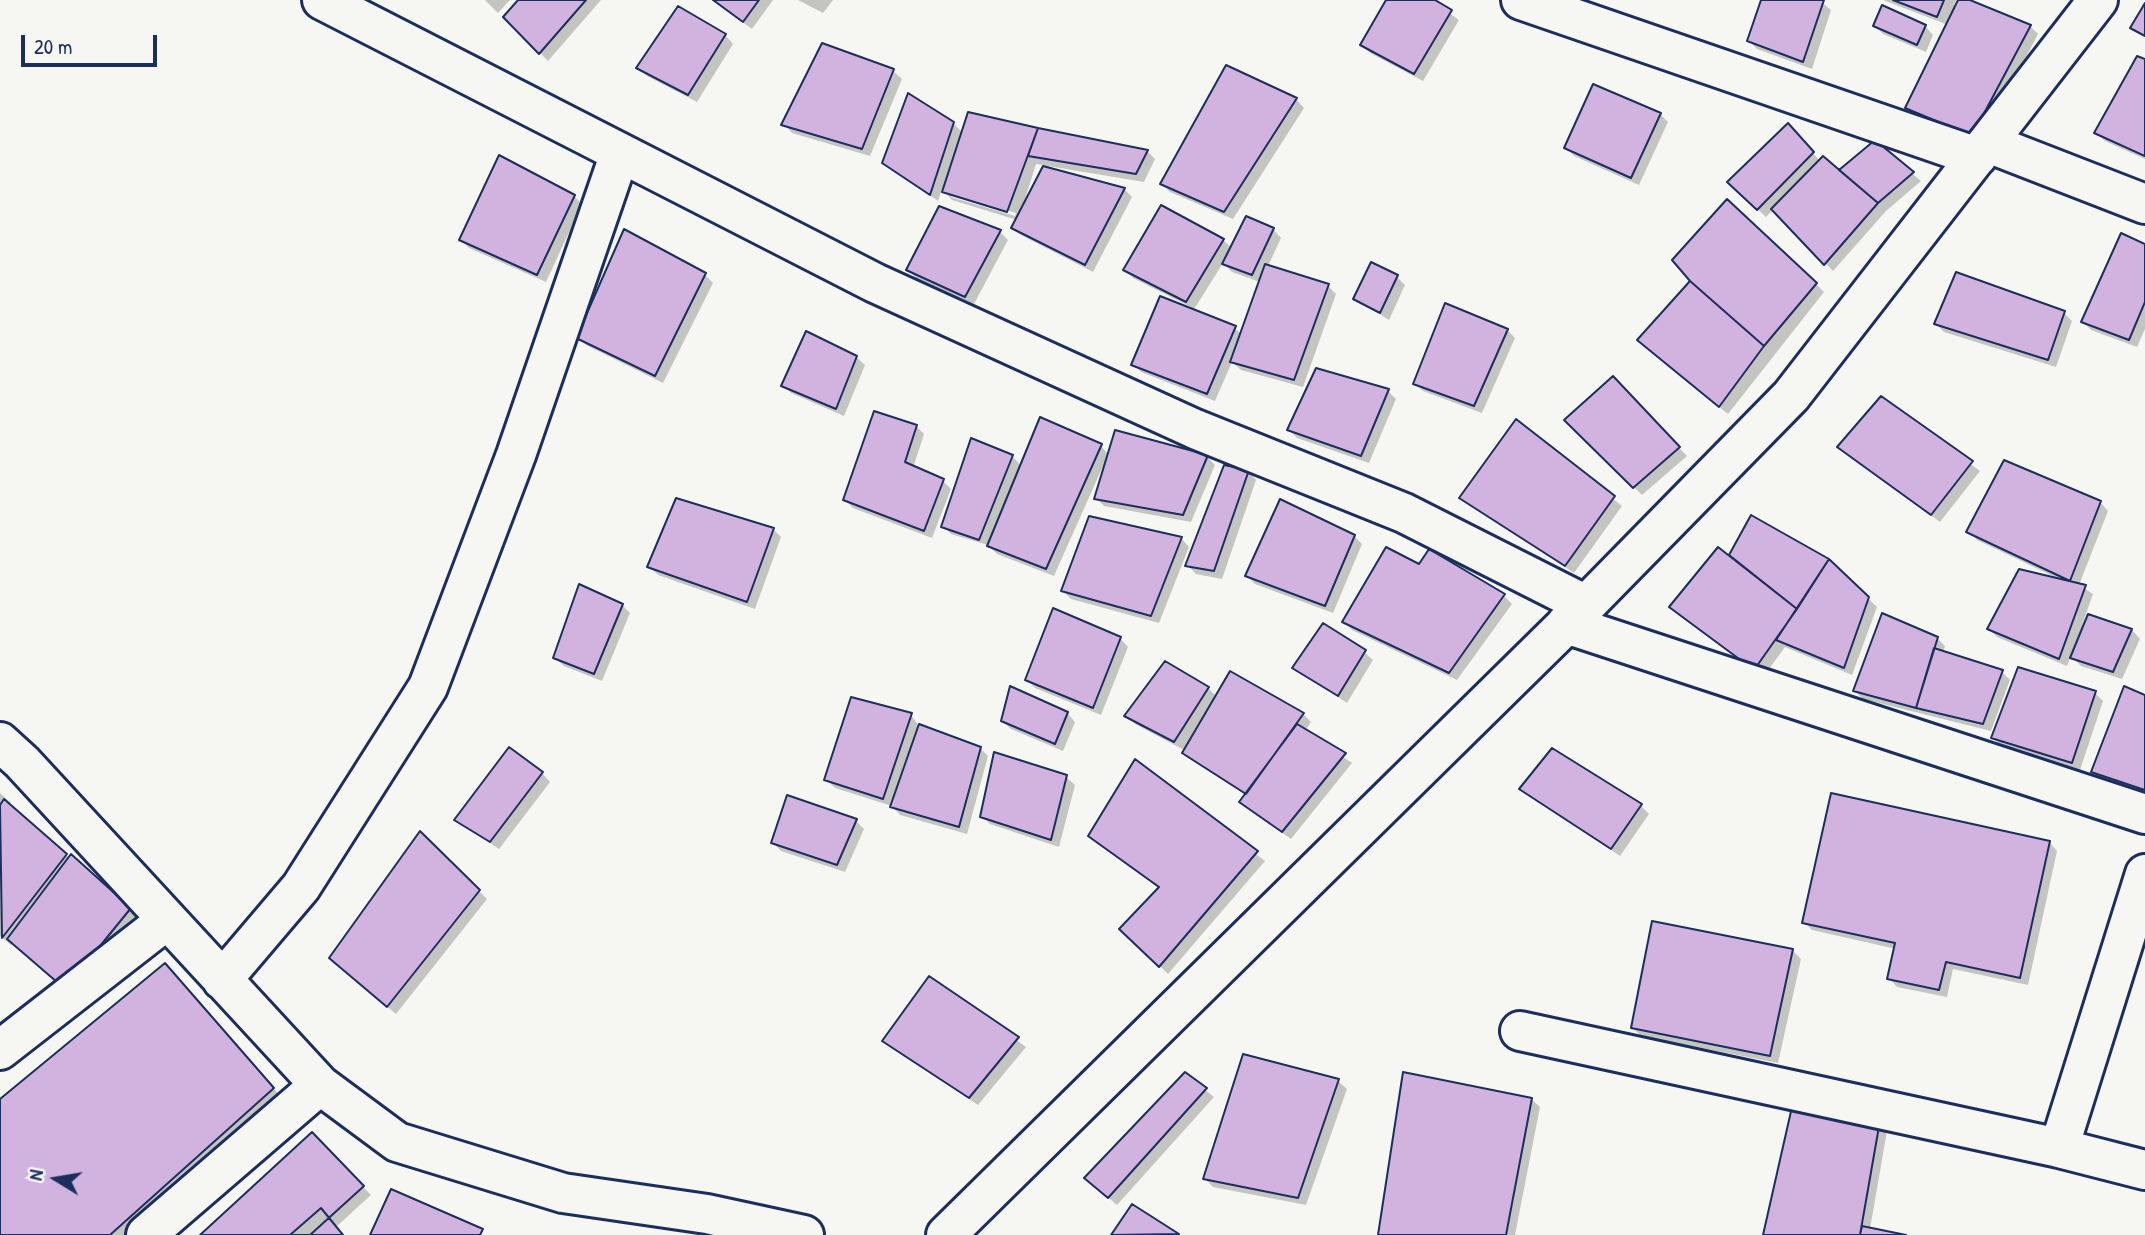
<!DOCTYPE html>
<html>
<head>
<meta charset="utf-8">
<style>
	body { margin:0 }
	#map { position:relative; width:2145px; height:1235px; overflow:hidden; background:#f6f6f2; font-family:"Patrick Hand",sans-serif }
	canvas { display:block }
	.north { position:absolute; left:21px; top:1144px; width:70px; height:70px; -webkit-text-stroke:5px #f6f6f2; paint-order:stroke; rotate:281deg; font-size:19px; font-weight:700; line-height:28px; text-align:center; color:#1b2f5e }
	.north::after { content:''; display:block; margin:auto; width:24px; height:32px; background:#1b2f5e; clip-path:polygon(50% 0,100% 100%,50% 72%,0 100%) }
	.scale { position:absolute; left:21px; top:35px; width:136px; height:32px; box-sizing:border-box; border:4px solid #1b2f5e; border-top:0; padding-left:9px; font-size:21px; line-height:24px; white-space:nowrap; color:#1b2f5e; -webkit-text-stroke:5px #f6f6f2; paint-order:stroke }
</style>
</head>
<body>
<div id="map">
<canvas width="2145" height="1235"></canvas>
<div class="north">N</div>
<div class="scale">20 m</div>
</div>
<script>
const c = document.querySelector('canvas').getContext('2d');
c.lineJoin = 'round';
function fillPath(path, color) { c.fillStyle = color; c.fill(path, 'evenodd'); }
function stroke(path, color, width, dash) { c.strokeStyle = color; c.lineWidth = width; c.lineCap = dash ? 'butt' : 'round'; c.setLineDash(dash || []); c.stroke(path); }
fillPath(new Path2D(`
	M485 0H510L498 13Z
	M520 0H601L548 61 505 17Z
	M712 0H773L752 29Z
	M798 0H833L823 13Z
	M1388 0H1431L1459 20 1423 81 1370 53 1362 45Z
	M1763 0H1819L1831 10 1812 69 1757 49 1749 41Z
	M1883 0H1956L1954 5 1957 7 1960 0H1966L2030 26 2038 34 1981 144 1915 116 1907 107 1948 25Z
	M1875 26H1925L1933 35 1926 52 1883 34Z
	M725 35 733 44 697 102 647 76 638 68Z
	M823 45 893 71 902 79 870 156 792 133 784 124Z
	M2145 61V159L2105 141 2096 133Z
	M1226 67 1296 99 1304 108 1233 219 1170 192 1162 184Z
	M969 114 1147 151 1155 159 1144 182 1036 164 1021 212 1124 189 1132 197 1093 272 1021 235 1013 227 1017 220 952 200 942 189 938 201 884 163 953 123 963 133ZM951 193 1016 213 1015 216 951 197Z
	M1660 114 1668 122 1639 185 1574 156 1566 148Z
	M1796 134 1820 161 1839 172 1875 142 1921 181 1886 211 1833 271 1774 209 1766 217 1729 182Z
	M574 196 582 204 546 282 469 248 461 240Z
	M1273 229 1281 238 1268 266 1328 286 1336 294 1303 387 1241 370 1232 362 1215 401 1141 372 1133 364 1193 308 1133 278 1125 269 1223 240 1232 248ZM1223 263 1232 272 1260 282 1242 335 1235 328 1193 311Z
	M1000 232 1008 240 974 304 916 278 908 270Z
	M2145 246V329L2137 347 2091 330 2083 322Z
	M705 275 713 283 663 383 586 345 578 337Z
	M1397 277 1405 285 1389 320 1355 298Z
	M1816 284 1824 292 1728 414 1647 348Z
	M2064 313 2072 321 2056 367 1944 332 1936 324Z
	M1507 330 1515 338 1482 413 1423 391 1415 383Z
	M856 357 865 365 844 416 791 393 783 385Z
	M1317 370 1388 391 1396 399 1369 463 1297 438 1289 430Z
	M1613 379 1687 456 1642 495 1567 421Z
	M1882 398 1980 471 1940 522 1839 446Z
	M1516 422 1622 506 1574 573 1462 498Z
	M916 426 924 434 913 468 943 481 951 489 932 538 853 508 845 500Z
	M972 441 1013 457 1021 466 1101 446 1109 455 1207 457 1215 465 1191 522 1104 506 1096 498 1103 466 1054 576 997 554 988 545 951 534 943 526Z
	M1248 471 1256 480 1222 579 1196 574 1187 565Z
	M2100 502 2108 511 2079 585 2093 594 2082 625 2085 626 2089 616 2132 630 2140 639 2122 679 2081 666 2071 656 2067 666 1997 637 1989 629 2057 578 1977 540 1969 532Z
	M1751 517 1828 560 1877 607 1852 675 1785 647 1763 677 1680 615 1730 558Z
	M773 529 781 537 755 609 658 575 650 567Z
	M1354 536 1362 544 1333 613 1255 584 1247 576Z
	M1181 538 1189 547 1159 623 1071 599 1063 591Z
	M1419 566 1504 596 1512 604 1457 680 1352 630 1344 621Z
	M622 605 630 613 602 681 564 666 555 658Z
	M1120 638 1128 647 1101 715 1035 688 1027 680Z
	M1937 638 1945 646 1943 653 2002 672 2010 680 1991 731 1863 699 1855 691Z
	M1364 652 1373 660 1347 703 1295 668Z
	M1208 688 1217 697 1303 714 1311 722 1305 731 1352 763 1291 839 1250 810 1242 802 1246 795 1193 761 1186 751 1135 724 1127 716Z
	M2095 693 2103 701 2080 770 2002 746 1993 738Z
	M2145 696V795L2101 780 2093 772Z
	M852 699 911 715 919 726 980 748 988 756 967 834 900 815 892 806 835 788 826 779Z
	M1067 713 1075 722 1063 751 1011 729 1002 721Z
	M1135 762 1265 861 1168 974 1122 929 1160 889 1099 844Z
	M542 773 550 782 499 849 456 820Z
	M1066 777 1075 785 1059 847 990 824 982 816Z
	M1521 789 1641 806 1649 814 1620 856Z
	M0 793 11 803 9 805 138 918 74 996 13 943 11 945 0 936Z
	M856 821 864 829 845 872 781 851 773 843Z
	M420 834 487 899 396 1014 339 966Z
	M2049 842 2057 851 2028 985 1953 969 1947 997 1897 987 1889 978 1896 949 1812 930 1804 922Z
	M1792 950 1801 959 1778 1063 1641 1036 1633 1028Z
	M173 973 281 1097 127 1235H0V1101Z
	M930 978 1026 1047 978 1105 884 1041Z
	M1244 1056 1338 1081 1347 1089 1306 1205 1213 1187 1205 1179Z
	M1185 1074 1214 1097 1117 1205 1095 1186Z
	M1531 1099 1540 1107 1515 1235H1380Z
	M1796 1100 1888 1125 1870 1229 1897 1235H1765Z
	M312 1135 371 1195 336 1227 343 1235H202Z
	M1133 1207 1176 1235H1113Z`), '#0003');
const building = new Path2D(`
	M518 0H586L539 54 503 17Z
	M713 0H759L743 22Z
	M1386 0H1435L1452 10 1414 74 1360 45Z
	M1761 0H1824L1803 62 1747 41Z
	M1893 0H1944L1937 17Z
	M1958 0H1970L2031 25 1972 136 1905 108Z
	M2145 3V36L2130 28Z
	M1882 5 1926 25 1917 45 1873 26Z
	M678 6 726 34 688 95 636 68Z
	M822 43 894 69 862 149 781 125Z
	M2137 56 2145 59V156L2094 133Z
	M1226 65 1297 98 1224 212 1160 184Z
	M1593 84 1661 113 1631 178 1564 148Z
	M908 93 954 122 930 195 882 163Z
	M968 112 1038 128 1007 212 942 192Z
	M1788 123 1814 152 1757 210 1727 182Z
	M1038 128 1148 150 1136 174 1028 156Z
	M1875 140 1914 172 1878 203 1839 170Z
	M499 155 575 195 537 275 459 240Z
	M1823 156 1878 203 1824 265 1771 209Z
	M1043 166 1125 188 1085 265 1011 228Z
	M1727 199 1817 283 1764 346 1690 281 1672 260Z
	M1161 205 1224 239 1186 302 1123 270Z
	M939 206 1001 230 965 297 906 270Z
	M1246 216 1274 228 1252 275 1222 264Z
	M624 229 706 273 655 376 576 338Z
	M2121 233 2145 244V302L2129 340 2081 322Z
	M1371 262 1398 275 1380 313 1353 299Z
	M1265 264 1329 284 1294 380 1230 362Z
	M1956 272 2065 311 2048 360 1934 324Z
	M1690 281 1764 346 1719 407 1637 340Z
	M1160 296 1236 326 1207 394 1131 365Z
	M1445 303 1508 329 1474 406 1413 384Z
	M806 331 857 356 836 409 781 386Z
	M1316 368 1389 389 1361 456 1287 430Z
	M1613 376 1680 447 1633 488 1564 420Z
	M1881 396 1973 461 1931 515 1837 447Z
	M874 411 917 425 905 462 944 479 924 531 843 500Z
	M1040 417 1102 444 1046 569 987 546Z
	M1516 419 1615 496 1565 566 1459 498Z
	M1115 430 1208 455 1183 515 1094 499Z
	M971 438 1013 455 979 540 941 527Z
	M2004 460 2101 501 2070 581 1966 532Z
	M1224 465 1249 470 1214 571 1185 566Z
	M676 498 774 528 747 602 647 567Z
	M1280 499 1355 535 1325 606 1245 576Z
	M1751 515 1829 559 1797 609 1729 555Z
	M1089 516 1182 537 1151 616 1061 591Z
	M1386 547 1419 564 1429 549 1505 594 1449 673 1342 622Z
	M1718 547 1797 609 1754 670 1669 607Z
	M1829 559 1869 597 1844 668 1776 640Z
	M2019 569 2086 585 2059 659 1987 629Z
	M579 584 623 604 594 674 553 658Z
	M1053 608 1121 637 1093 708 1025 680Z
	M1882 613 1938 637 1916 708 1853 691Z
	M2088 614 2132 629 2113 672 2070 658Z
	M1323 623 1366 650 1338 696 1292 668Z
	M1934 648 2003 670 1983 724 1916 708Z
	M1165 661 1209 687 1174 742 1124 716Z
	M2018 667 2096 691 2072 763 1991 738Z
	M1230 671 1304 713 1246 794 1182 753Z
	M1010 686 1068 712 1055 744 1001 721Z
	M2124 686 2145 695V790L2091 772Z
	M851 697 912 713 883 799 824 780Z
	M919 724 981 747 959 827 890 807Z
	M1297 724 1346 753 1282 832 1239 802Z
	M509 747 543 772 490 842 454 820Z
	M1552 748 1642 804 1611 849 1519 789Z
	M994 752 1067 775 1051 840 980 817Z
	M1135 759 1258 851 1159 967 1119 929 1159 887 1088 836Z
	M1831 793 2050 841 2020 978 1946 962 1939 990 1887 979 1895 943 1802 923Z
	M787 795 857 819 837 865 771 843Z
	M4 799 67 854 2 938 0 805Z
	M420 831 480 890 387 1007 329 958Z
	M71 854 131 908 65 989 7 939Z
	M1652 921 1793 949 1770 1056 1631 1028Z
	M165 963 274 1088 110 1235H0V1099Z
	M929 976 1019 1037 969 1098 882 1041Z
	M1243 1054 1339 1079 1298 1198 1203 1179Z
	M1185 1072 1207 1088 1108 1198 1084 1178Z
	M1403 1072 1532 1098 1506 1235H1378Z
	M1794 1098 1881 1115 1860 1235H1763Z
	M312 1132 364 1186 310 1235H200Z
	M391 1189 483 1229 480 1235H370Z
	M1132 1204 1179 1234 1111 1235Z
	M321 1208 343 1235H290Z
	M1862 1226 1906 1235H1860Z`);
fillPath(building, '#d2b3e0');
stroke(building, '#1b2f5e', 2);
const minor = new Path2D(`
	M322 0 875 283 1195 429 1404 513 1586 605
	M1521 0 1977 157
	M1988 143 2145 204
	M1566 624 2145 814
	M0 742 22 762 320 1085 397 1142 563 1193 707 1214 804 1235
	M222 980 301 887 428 687 516 455 620 153
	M1520 1031 2059 1148 2145 1170
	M0 1050 167 920
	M2059 1148 2145 874
	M146 1235 320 1085
	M946 1235 1586 605 1791 396 2098 0`);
stroke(minor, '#1b2f5e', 44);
stroke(minor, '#f6f6f2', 38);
</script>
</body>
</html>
